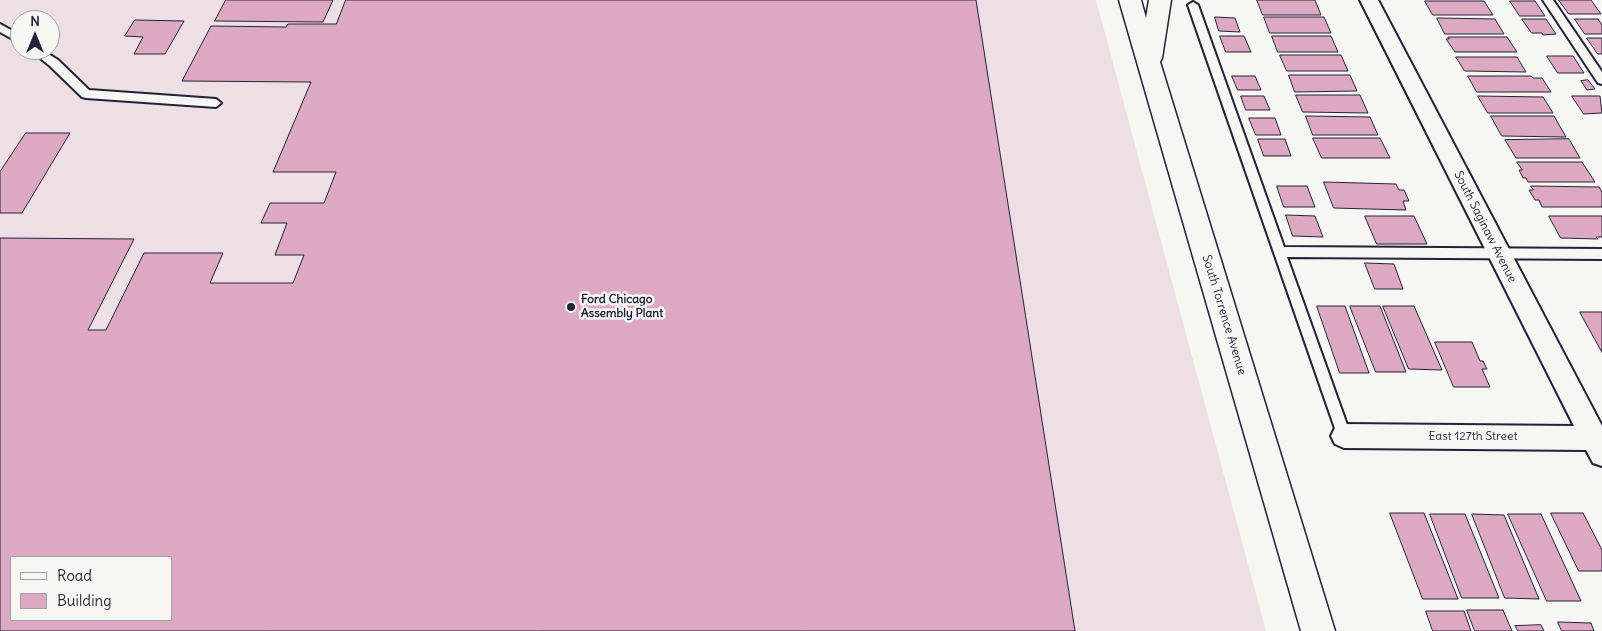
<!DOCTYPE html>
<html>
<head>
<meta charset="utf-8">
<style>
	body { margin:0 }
	#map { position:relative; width:1602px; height:631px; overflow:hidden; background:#f6f6f2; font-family:Delius,sans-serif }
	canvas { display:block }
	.legend { position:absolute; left:10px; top:556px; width:162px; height:65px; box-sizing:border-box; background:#f6f6f2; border:1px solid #a1a1a9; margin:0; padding:6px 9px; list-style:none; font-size:15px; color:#22223b }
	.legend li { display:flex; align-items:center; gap:10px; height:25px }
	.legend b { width:25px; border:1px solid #a1a1a9 }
	.north { position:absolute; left:10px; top:10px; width:50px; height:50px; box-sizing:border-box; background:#f6f6f2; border:1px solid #a1a1a9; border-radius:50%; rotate:0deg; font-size:14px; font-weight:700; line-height:20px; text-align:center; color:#22223b }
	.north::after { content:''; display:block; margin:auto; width:18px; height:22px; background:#22223b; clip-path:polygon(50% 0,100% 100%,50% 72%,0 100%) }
</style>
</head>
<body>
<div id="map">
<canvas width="1602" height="631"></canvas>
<ul class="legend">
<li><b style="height:6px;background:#f6f6f2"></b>Road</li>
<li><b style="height:14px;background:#dca8c2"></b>Building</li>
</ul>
<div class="north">N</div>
</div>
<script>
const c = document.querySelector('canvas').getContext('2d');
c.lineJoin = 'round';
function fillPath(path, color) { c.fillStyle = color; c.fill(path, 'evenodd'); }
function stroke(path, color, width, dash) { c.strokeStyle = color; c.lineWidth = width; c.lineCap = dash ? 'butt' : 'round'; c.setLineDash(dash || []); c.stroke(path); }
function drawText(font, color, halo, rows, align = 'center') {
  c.font = font + ' Delius,sans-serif'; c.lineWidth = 5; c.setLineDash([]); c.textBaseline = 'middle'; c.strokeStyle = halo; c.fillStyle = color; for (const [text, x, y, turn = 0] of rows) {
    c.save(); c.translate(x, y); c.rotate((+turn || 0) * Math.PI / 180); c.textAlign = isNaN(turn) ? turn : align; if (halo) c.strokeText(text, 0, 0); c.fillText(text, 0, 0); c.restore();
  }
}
fillPath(new Path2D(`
	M0 0H1096L1266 631H0ZM20 20H50V50H20ZM11 557H171V620H11Z`), '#eedfe4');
const building = new Path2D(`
	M226 0H333L323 22 215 21Z
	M346 0H976L1075 631H0V238L134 239 88 330H106L144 253H223L210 283H293L304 255H275L287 223H261L270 203H324L336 172H273L311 82 182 81 211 26 286 27 288 24H336ZM11 557H171V620H11Z
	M1257 0H1315L1321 15H1263Z
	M1559 0H1591L1601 14H1569Z
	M1425 1H1484L1493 15H1433Z
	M1510 1H1535L1545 16H1520Z
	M1215 17 1235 18 1240 32 1219 31Z
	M1264 17H1324L1331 33H1270Z
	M1437 18 1495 19 1504 34H1445Z
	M1522 19H1546L1556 34 1543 35 1542 33H1532Z
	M1575 19H1598L1602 25V34H1585Z
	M135 20 184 21 165 54H134L143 37 125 36Z
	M1220 36H1244L1251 52H1226Z
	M1272 36H1331L1338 52H1278Z
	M1448 37H1507L1517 52H1455L1446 39H1449Z
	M1587 38H1602V54H1598Z
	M1280 55H1341L1348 71H1287Z
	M1547 56H1573L1584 73H1558Z
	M1456 57H1517L1526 72 1465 71Z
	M1289 75H1350L1357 91 1295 92Z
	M1232 76H1255L1261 90H1238Z
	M1468 76H1531L1533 78H1542L1551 92H1477Z
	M1588 80 1595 89 1587 90 1581 81Z
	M1296 95H1360L1368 113 1303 112Z
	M1241 96H1264L1270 110H1246Z
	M1478 96 1543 97 1553 113H1488Z
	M1572 96H1600L1602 113 1584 114Z
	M1306 116 1370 117 1378 135H1313Z
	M1491 116H1554L1566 137 1502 136Z
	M1249 118H1275L1281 135H1256Z
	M26 133H70L22 213H0V172Z
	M1313 138H1380L1390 158H1322Z
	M1258 139H1285L1291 156H1264Z
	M1569 139 1580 158H1516L1505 140Z
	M1517 162H1582L1595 182H1528L1526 178H1523L1519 170H1522Z
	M1324 182 1396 184 1399 190H1404L1409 201H1403L1406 210 1334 208Z
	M1277 186H1307L1315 207H1284Z
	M1531 186 1599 187 1602 192V207H1542L1539 200H1535L1529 190H1533Z
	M1286 215 1315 216 1323 237 1293 236Z
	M1365 216H1414L1427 244H1377Z
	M1549 216H1602V237H1596L1598 239 1561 238Z
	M1365 263 1394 264 1403 289H1375Z
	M1317 306H1345L1369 373H1340Z
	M1350 306H1380L1406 372H1376Z
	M1383 306H1414L1442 370 1409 369Z
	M1580 312H1602V352Z
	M1435 342H1472L1480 361H1483L1487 369H1482L1490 387H1454Z
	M1390 513H1424L1458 599H1423Z
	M1551 513H1583L1602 550V571H1579Z
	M1430 514H1465L1499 598H1462Z
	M1472 514 1504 515 1539 599 1505 598Z
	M1508 514H1541L1581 601H1547Z
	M1467 610H1503L1512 631H1475Z
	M1426 611H1464L1471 631H1433Z
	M1558 622 1591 623 1594 631H1562Z
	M1541 625 1544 631H1518L1515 626Z`);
fillPath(building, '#dca8c2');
stroke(building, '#22223b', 1);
const service = new Path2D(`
	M1543 0H1553L1602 72V84L1598 83Z
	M1193 2 1198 5 1284 247 1602 249V259L1287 257 1351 436 1349 440 1344 442 1339 440 1188 5Z
	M0 24 20 35V43L0 32Z
	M30 50H42L58 60 89 90 216 99 221 103 216 107 86 98 82 97 50 66Z`);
const minor = new Path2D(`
	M1360 0H1378L1602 426V466L1593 463 1586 450 1344 448 1335 444 1331 436 1335 428 1344 424 1574 426Z`);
const secondary = new Path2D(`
	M1119 0H1141L1146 18 1149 0H1171L1162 58 1160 62 1335 631H1301Z`);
stroke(service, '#22223b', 4);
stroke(minor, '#22223b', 4);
stroke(secondary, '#22223b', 3);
fillPath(service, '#f6f6f2');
fillPath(minor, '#f6f6f2');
fillPath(secondary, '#f6f6f2');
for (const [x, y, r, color] of [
	[571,307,5,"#22223b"]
]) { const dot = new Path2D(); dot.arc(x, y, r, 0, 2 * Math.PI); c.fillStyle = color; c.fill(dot); stroke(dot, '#f6f6f2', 2); }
drawText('12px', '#22223b', '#f6f6f2', [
	["South Saginaw Avenue",1485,227,63],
	["South Torrence Avenue",1224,315,73],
	["East 127th Street",1473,437]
]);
drawText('bold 12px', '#22223b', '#f6f6f2', [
	["Ford Chicago",581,300],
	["Assembly Plant",581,314]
], 'left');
</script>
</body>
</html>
